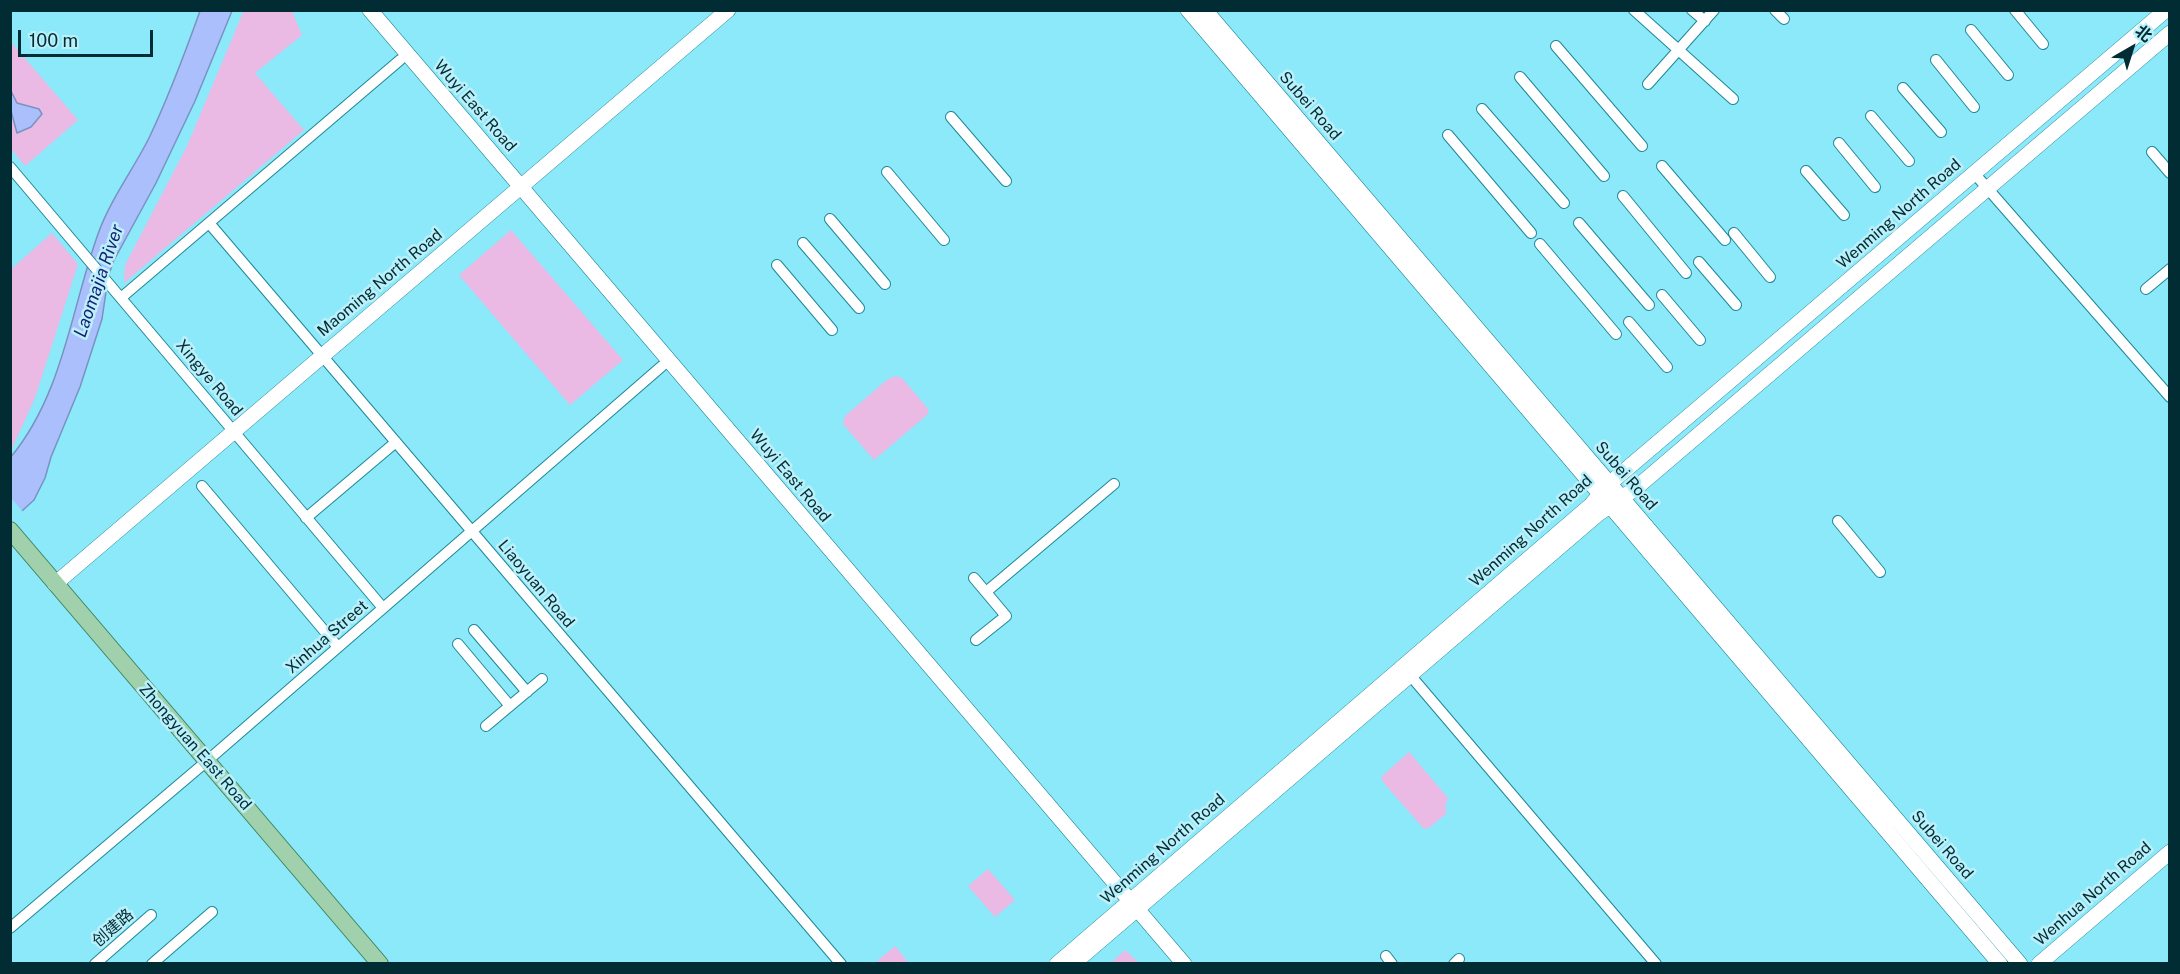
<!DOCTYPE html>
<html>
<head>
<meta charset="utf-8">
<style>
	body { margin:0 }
	#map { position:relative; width:2180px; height:974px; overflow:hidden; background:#8be9fa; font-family:"Public Sans","Noto Sans SC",sans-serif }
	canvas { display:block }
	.frame { position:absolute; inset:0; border:12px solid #012c33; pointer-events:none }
	.north { position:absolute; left:2102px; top:18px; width:60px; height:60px; -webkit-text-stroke:4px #bbf0fa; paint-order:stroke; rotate:39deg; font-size:16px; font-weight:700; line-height:24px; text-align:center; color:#012c33 }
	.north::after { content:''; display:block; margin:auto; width:21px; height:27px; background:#012c33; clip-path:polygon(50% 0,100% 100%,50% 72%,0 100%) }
	.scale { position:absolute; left:18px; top:30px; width:135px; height:27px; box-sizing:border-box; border:3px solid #012c33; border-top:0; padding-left:8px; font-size:18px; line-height:21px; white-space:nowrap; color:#012c33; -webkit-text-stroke:4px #bbf0fa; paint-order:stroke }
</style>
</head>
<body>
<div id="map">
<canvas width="2180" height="974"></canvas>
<div class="frame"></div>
<div class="north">北</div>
<div class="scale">100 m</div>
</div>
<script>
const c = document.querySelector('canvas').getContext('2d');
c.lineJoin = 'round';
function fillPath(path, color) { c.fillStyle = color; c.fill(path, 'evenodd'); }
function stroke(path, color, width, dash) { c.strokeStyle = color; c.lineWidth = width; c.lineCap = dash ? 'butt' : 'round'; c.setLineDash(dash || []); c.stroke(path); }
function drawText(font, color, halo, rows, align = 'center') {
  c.font = font + ' "Public Sans","Noto Sans SC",sans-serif'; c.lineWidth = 5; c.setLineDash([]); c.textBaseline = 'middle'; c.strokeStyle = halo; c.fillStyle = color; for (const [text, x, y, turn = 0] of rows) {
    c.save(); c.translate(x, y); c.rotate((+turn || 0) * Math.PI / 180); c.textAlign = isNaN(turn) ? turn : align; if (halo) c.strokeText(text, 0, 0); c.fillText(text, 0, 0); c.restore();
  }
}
fillPath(new Path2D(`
	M244 10 292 11 302 35 255 73 304 130 124 283 125 265 187 146Z
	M10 41 78 120 25 166 11 149Z
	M511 230 623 360 570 405 459 275Z
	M52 233 78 264 35 398 11 451V269Z
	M896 376 902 378 929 410 927 415 874 460 843 424 845 416 888 379Z
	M1409 752 1448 798 1445 807 1447 813 1430 827 1424 829 1383 782 1381 777Z
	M988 869 1015 900 995 917 968 886Z
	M895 946 909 963H879L877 961Z
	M1125 950 1139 963H1111Z`), '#eab9e4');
const water = new Path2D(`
	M200 11H232L195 101 156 183 113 262 108 278 102 319 80 387 51 457 45 478 34 500 11 521 10 458C63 395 71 309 98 234 110 200 133 170 149 138 169 96 185 53 200 11Z
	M11 91 17 103 39 109 42 114 31 127 17 133 11 111Z`);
fillPath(water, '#abbffc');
stroke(water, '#7893c0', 1.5);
fillPath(new Path2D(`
	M11 498 24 513 10 524Z`), '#8be9fa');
const street = new Path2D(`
	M1634 10 1733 99
	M1692 10 1705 21
	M1775 10 1784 19
	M2015 10 2043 44
	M1971 30 2008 75
	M1556 46 1642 146
	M1936 60 1974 107
	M1520 77 1604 176
	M1648 84 1714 10
	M1903 88 1941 132
	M1482 109 1564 203
	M1871 116 1909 161
	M951 117 1006 181
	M1448 135 1531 233
	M1839 143 1875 187
	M2152 152 2170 173
	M1662 166 1725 240
	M10 167 383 608
	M1806 171 1844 215
	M887 172 944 240
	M1974 173 2170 397
	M1623 196 1686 273
	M830 219 885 284
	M209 223 841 964
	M1579 223 1649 305
	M1734 233 1770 277
	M803 243 859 308
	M1540 244 1616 334
	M1699 262 1736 305
	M777 265 832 330
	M2146 289 2170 269
	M1662 295 1700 340
	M122 297 400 60
	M1629 322 1667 367
	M202 486 338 647
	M306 518 396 442
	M1838 521 1880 572
	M974 578 1006 616 976 640
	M986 592 1114 484
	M474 630 527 692
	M458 644 510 706
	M1410 675 1656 964
	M486 726 542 679
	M10 928 207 761 662 366
	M1386 956 1392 964
	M95 964 151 915
	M152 964 212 912
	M1454 964 1459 959`);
const secondary = new Path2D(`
	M370 10 1184 964
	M1188 10 2000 964
	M1205 10 2020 964
	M55 584 728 10
	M1057 964 1591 505 1609 484 2166 10
	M1073 964 1598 514 1636 488 2170 33
	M2039 964 2170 852`);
const primary = new Path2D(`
	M10 530 380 964`);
stroke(street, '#1e8797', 12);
stroke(secondary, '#1e8797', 16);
stroke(primary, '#3f845d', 18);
stroke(street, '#fff', 10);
stroke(secondary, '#fff', 15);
stroke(primary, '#a0d1ac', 16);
drawText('16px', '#012c33', '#bbf0fa', [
	["Wuyi East Road",475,106,49],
	["Subei Road",1310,106,49],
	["Wenming North Road",1899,214,-41],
	["Maoming North Road",380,283,-40],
	["Xingye Road",209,378,50],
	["Wuyi East Road",790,476,50],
	["Subei Road",1626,476,49],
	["Wenming North Road",1531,531,-42],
	["Liaoyuan Road",536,584,50],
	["Xinhua Street",327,637,-41],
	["Zhongyuan East Road",195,747,49],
	["Subei Road",1942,845,49],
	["Wenming North Road",1163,849,-41],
	["Wenhua North Road",2093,894,-41],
	["创建路",113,928,-41]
]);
drawText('italic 18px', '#171f73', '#bbf0fa', [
	["Laomajia River",99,281,-71]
]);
</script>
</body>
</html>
